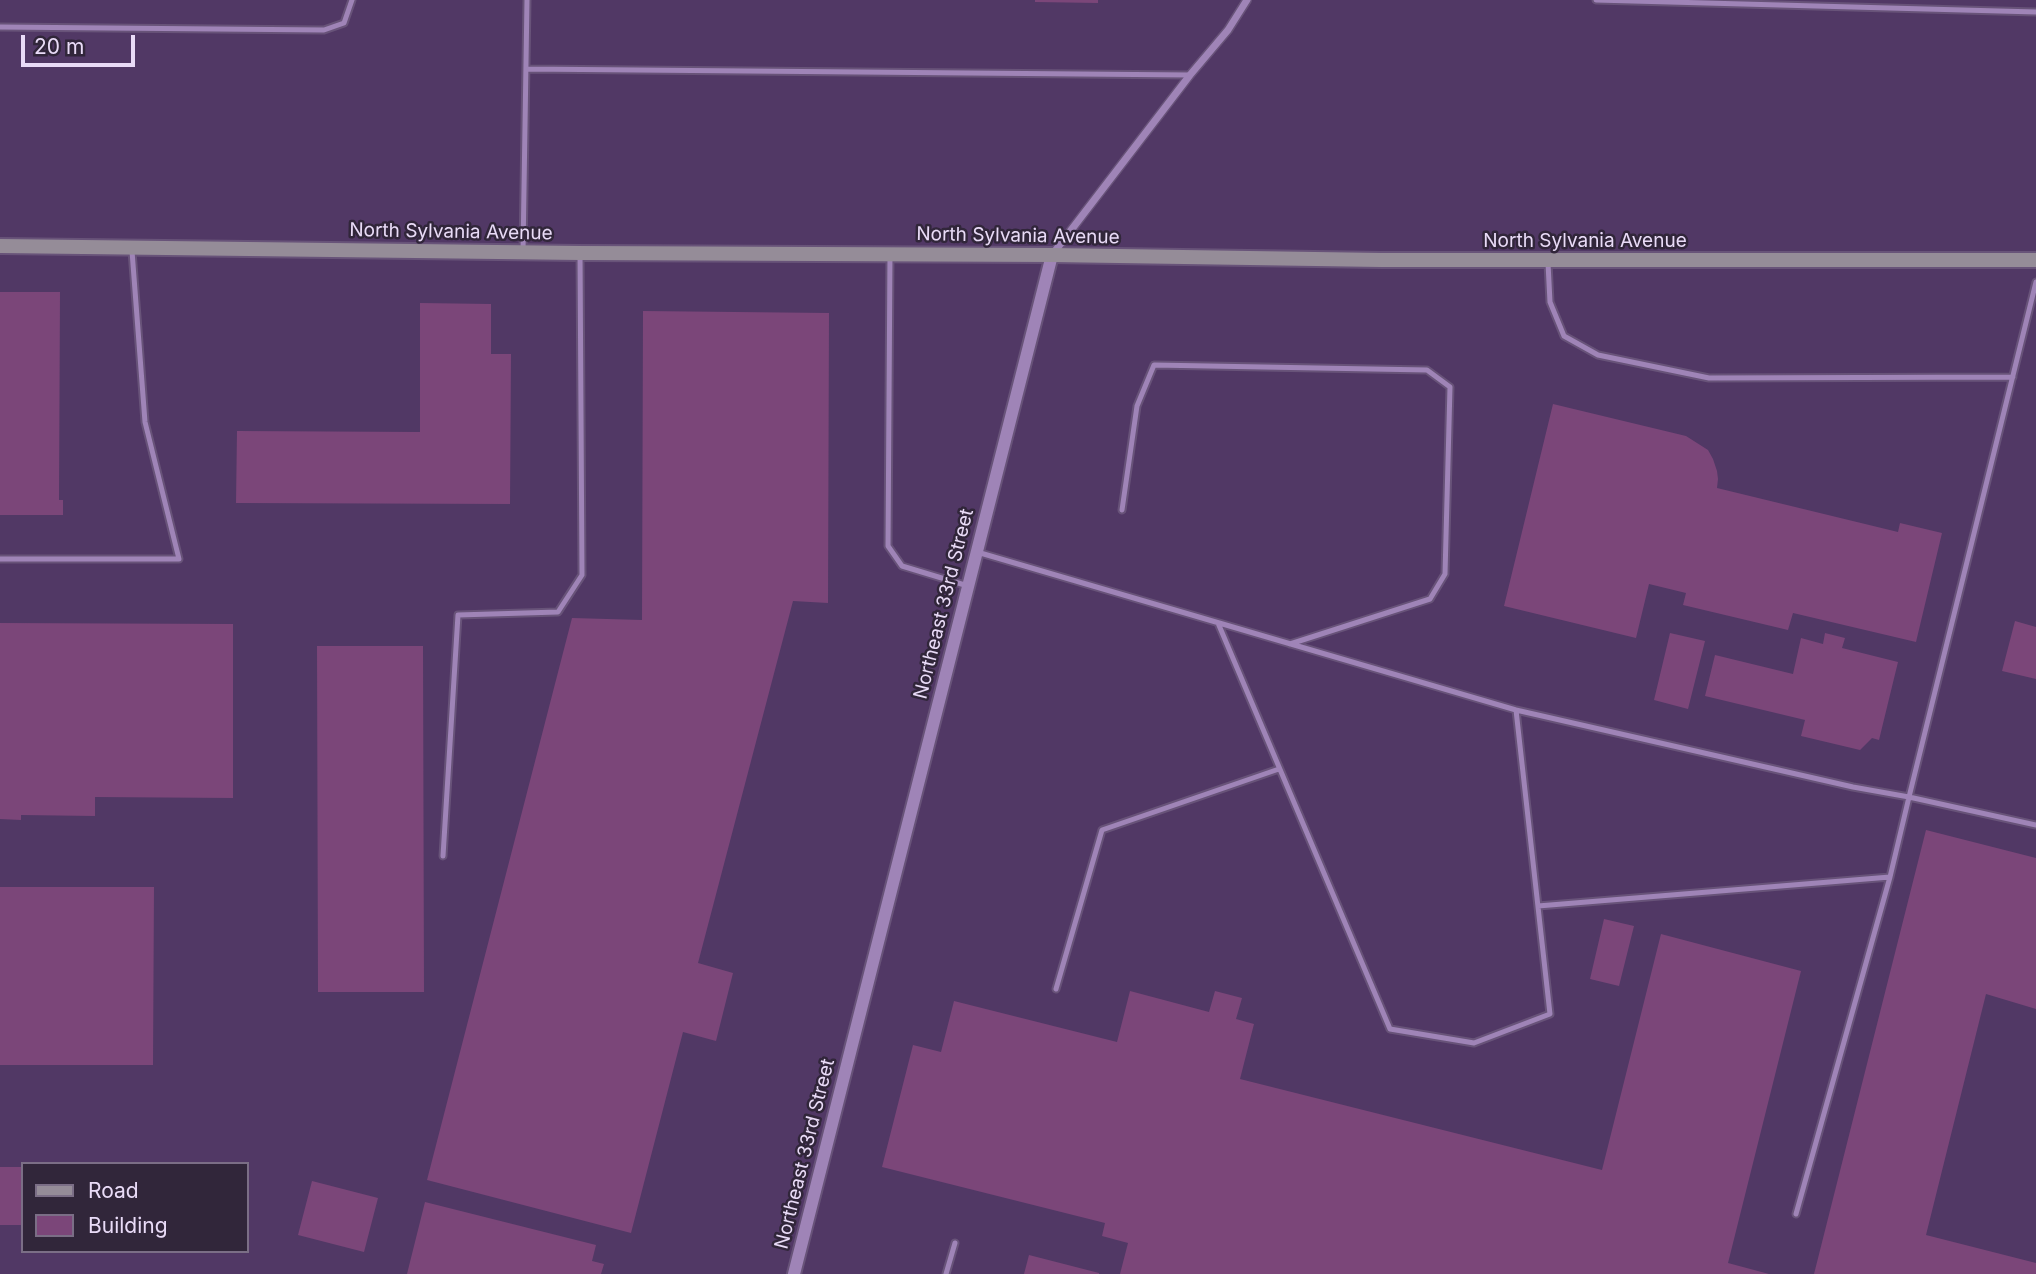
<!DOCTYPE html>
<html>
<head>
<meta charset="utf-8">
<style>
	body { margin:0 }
	#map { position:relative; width:2036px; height:1274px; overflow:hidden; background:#513865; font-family:Inter,sans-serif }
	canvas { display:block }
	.legend { position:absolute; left:21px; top:1162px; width:228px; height:91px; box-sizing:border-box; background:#31263a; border:2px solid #7b6e86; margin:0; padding:9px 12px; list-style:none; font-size:21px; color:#e9dbf7 }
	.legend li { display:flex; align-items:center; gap:14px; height:35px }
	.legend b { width:35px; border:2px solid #7b6e86 }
	.scale { position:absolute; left:21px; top:35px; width:114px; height:32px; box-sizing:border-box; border:4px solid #e9dbf7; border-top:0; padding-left:9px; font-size:21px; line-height:24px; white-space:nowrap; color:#e9dbf7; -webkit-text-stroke:5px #31263a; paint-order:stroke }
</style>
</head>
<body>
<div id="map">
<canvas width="2036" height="1274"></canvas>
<ul class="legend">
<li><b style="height:9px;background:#958c98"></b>Road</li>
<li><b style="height:19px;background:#7b4679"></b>Building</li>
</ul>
<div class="scale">20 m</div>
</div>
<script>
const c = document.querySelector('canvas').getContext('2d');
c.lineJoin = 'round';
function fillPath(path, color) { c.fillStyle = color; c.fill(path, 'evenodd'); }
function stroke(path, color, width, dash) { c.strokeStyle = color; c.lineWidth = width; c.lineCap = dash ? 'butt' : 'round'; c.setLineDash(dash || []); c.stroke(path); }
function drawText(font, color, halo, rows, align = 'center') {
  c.font = font + ' Inter,sans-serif'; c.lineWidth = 5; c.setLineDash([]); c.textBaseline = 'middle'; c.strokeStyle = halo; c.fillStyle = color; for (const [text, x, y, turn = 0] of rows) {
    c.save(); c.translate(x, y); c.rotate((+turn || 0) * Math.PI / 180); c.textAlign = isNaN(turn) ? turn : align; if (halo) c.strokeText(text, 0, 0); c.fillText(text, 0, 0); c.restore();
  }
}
fillPath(new Path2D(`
	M1035 0H1098V3L1035 2Z
	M0 292H60L59 500H63V515H0Z
	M420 303 491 304V354H511L510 504 236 503 237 431 420 432Z
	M643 311 829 313 828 603 793 601 698 963 733 973 716 1041 683 1032 631 1233 427 1180 572 618 642 620Z
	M1553 404 1686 436 1708 450 1713 459 1717 471 1718 479 1717 488 1898 532 1900 523 1942 533 1916 642 1793 613 1788 630 1683 605 1686 593 1649 584 1636 638 1504 606Z
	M2015 621 2036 627V679L2002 671Z
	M0 623 233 624V798L95 797V816L21 815V820L0 819Z
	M1670 633 1705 641 1688 709 1654 700Z
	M1825 633 1845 638 1842 648 1898 662 1879 740 1872 738 1860 750 1801 736 1805 720 1705 696 1715 655 1793 674 1801 638 1823 644Z
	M317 646H423L424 992H318Z
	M1926 830 2036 858V1009L1986 994 1926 1235 2036 1263V1274H1814Z
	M0 887H154L153 1065H0Z
	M1604 919 1634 926 1619 986 1590 979Z
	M1661 934 1801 971 1728 1263 1769 1274H1120L1128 1243 1102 1236 1105 1223 882 1167 913 1045 941 1052 954 1001 1117 1042 1130 991 1209 1012 1215 991 1242 998 1236 1019 1254 1024 1240 1079 1602 1170Z
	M0 1167H23V1225H0Z
	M312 1181 378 1198 364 1252 298 1235Z
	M425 1202 596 1245 592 1261 604 1264 601 1274H407Z
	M1029 1255 1099 1273V1274H1024Z`), '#7b4679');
const service = new Path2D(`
	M1596 0 2036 12
	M0 27 324 30 344 23 352 0
	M526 69 1190 75
	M523 252 527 0
	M890 254 888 546 902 566 968 586
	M1548 263 1550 302 1564 336 1598 355 1709 378 2013 377
	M2036 282 1909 797 2036 825
	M1122 510 1137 406 1154 365 1427 370 1450 387 1445 574 1430 599 1290 644
	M977 552 1516 710 1853 787 1909 797 1890 877 1796 1214
	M0 559H179L145 422 132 251
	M1218 623 1390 1029 1474 1043 1550 1014 1516 710
	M443 856 458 615 558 612 582 575 580 253
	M1538 906 1890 877
	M1056 989 1102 830 1279 769
	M946 1274 955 1243`);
const minor = new Path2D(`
	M1052 255 1190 75 1228 30 1247 0`);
const tertiary = new Path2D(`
	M794 1274 1052 255`);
const secondary = new Path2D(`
	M0 246 580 253 1052 255 1381 260H2036`);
stroke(service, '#685379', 9);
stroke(minor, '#685379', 10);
stroke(tertiary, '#685379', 16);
stroke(secondary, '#685379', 18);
stroke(service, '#9f84b7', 5);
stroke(minor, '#9f84b7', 7);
stroke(tertiary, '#9f84b7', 12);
stroke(secondary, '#958c98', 14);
drawText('19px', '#e9dbf7', '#31263a', [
	["North Sylvania Avenue",451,232,1],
	["North Sylvania Avenue",1018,236,1],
	["North Sylvania Avenue",1585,241],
	["Northeast 33rd Street",944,604,-76],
	["Northeast 33rd Street",805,1154,-76]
]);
</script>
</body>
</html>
